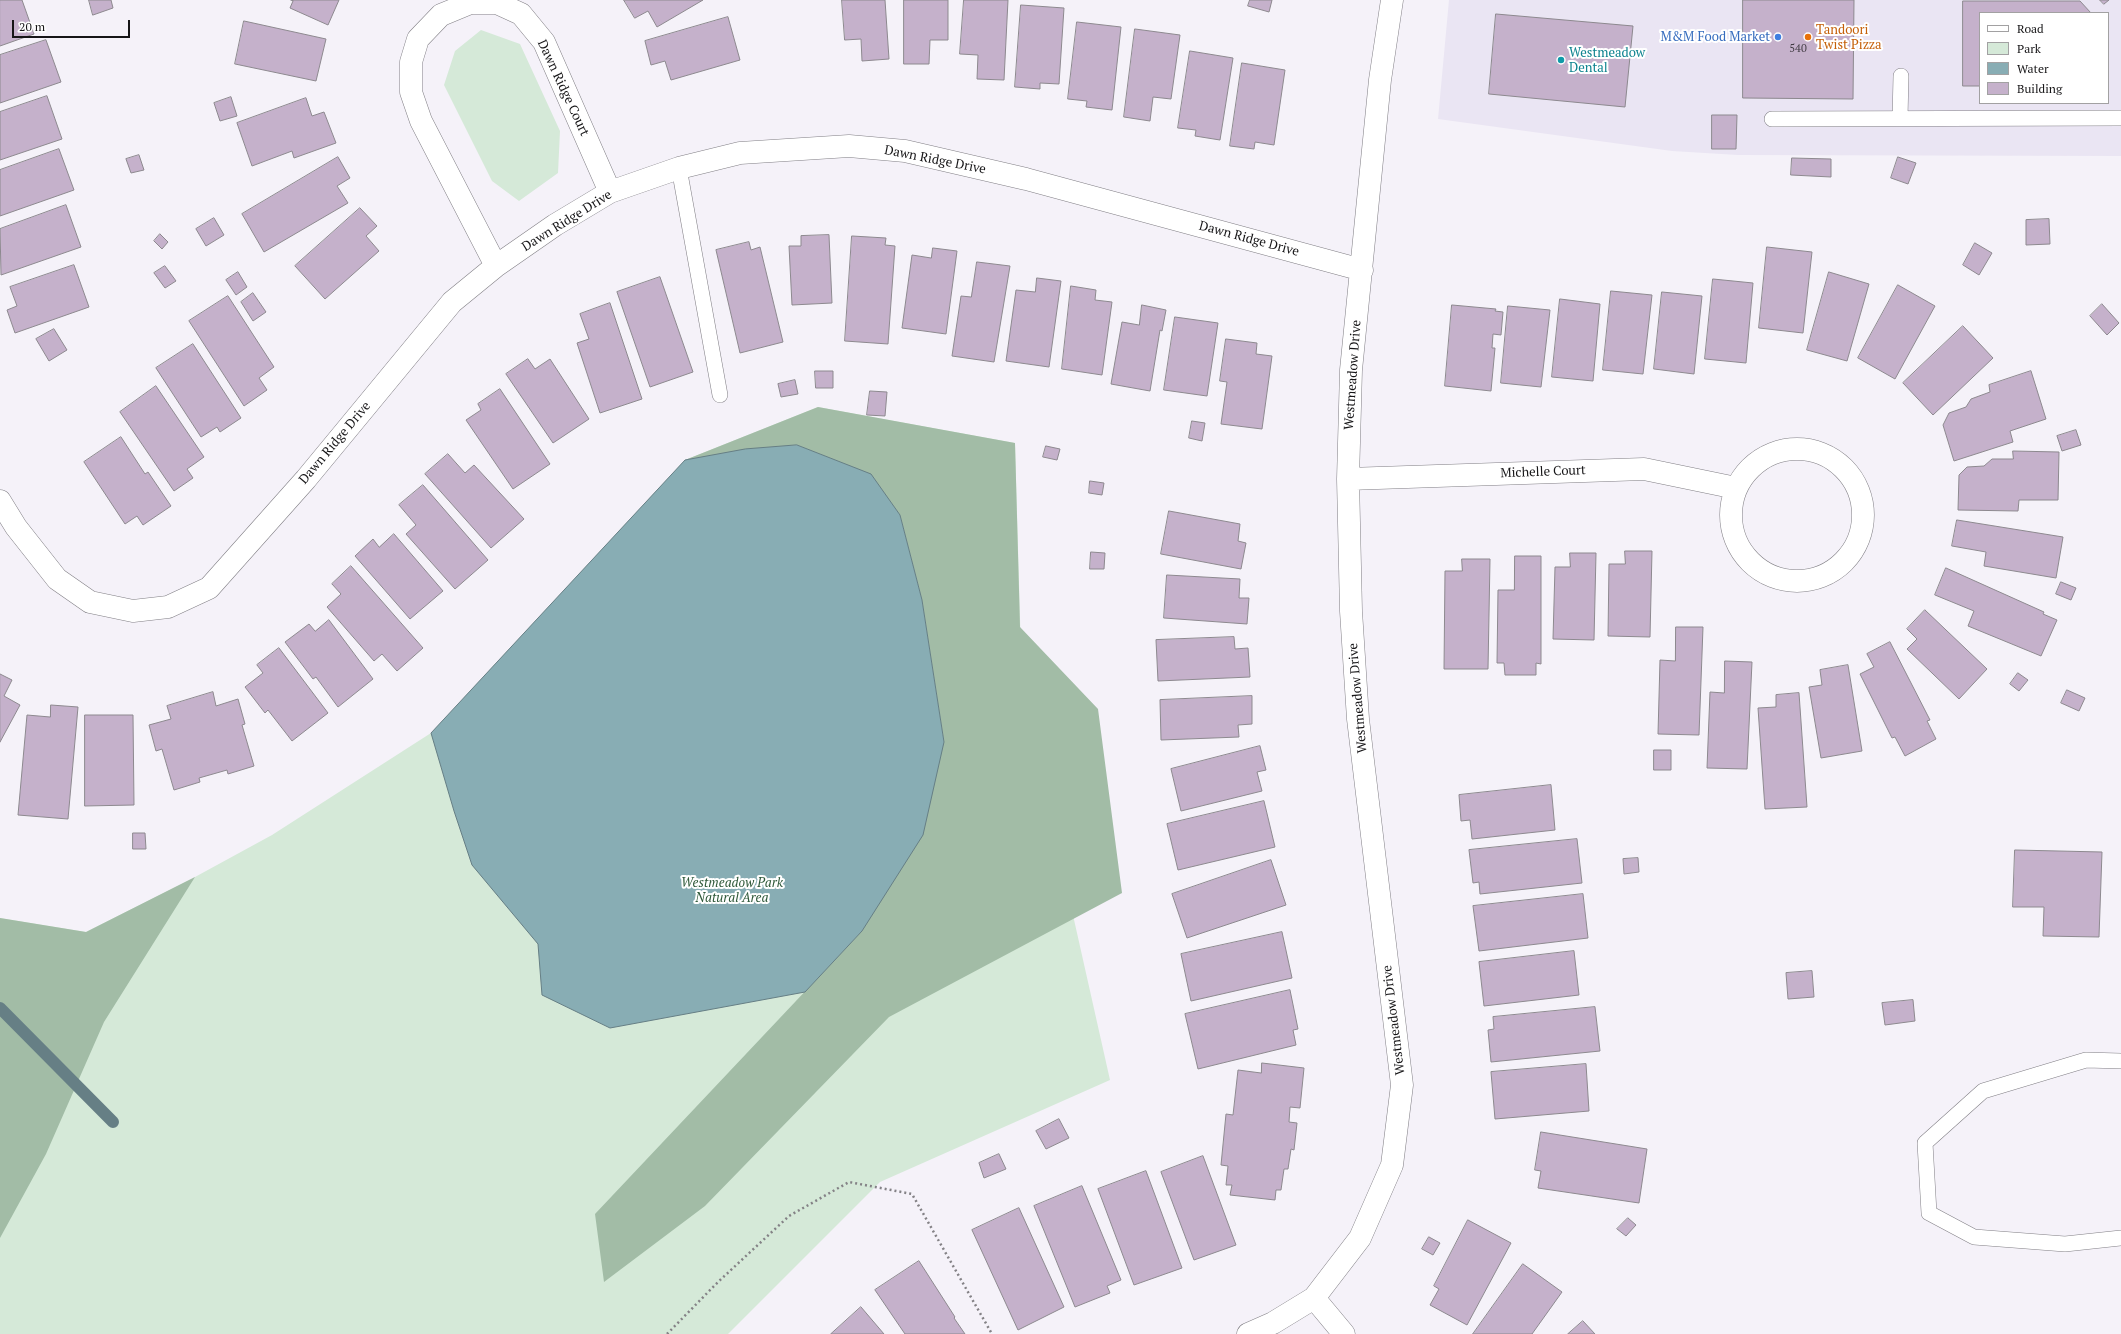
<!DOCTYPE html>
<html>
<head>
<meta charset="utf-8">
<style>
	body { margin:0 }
	#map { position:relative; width:2121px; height:1334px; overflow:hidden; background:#f5f2f9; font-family:"PT Serif",serif }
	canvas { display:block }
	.legend { position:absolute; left:1979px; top:12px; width:130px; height:92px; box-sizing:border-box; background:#fff; border:1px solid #a2a1a2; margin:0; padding:5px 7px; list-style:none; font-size:12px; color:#161517 }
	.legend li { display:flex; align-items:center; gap:8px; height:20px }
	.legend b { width:20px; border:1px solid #a2a1a2 }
	.scale { position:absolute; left:12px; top:20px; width:118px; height:18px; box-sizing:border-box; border:2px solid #161517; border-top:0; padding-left:5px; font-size:12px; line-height:14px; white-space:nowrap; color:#161517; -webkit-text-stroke:3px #fff; paint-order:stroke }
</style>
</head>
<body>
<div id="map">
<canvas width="2121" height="1334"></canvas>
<ul class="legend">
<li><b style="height:5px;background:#fff"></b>Road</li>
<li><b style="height:11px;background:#d5e9d8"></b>Park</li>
<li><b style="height:11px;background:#88adb4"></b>Water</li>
<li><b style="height:11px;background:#c5b1cb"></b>Building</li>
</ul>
<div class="scale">20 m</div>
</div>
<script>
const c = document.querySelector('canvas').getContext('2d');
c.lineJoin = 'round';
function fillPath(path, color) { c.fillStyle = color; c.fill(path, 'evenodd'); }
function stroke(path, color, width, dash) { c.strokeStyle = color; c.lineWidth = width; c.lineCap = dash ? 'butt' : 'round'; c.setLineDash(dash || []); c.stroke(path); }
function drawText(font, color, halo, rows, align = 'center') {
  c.font = font + ' "PT Serif",serif'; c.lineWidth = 4; c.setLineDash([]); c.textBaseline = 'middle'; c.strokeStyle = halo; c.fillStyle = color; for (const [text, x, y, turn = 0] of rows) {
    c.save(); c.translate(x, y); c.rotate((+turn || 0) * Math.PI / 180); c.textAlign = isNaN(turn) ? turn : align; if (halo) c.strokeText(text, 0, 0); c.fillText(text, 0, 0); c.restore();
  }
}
fillPath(new Path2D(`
	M1449 0H2121V156L1738 155 1672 151 1438 119ZM1980 13H2108V103H1980Z`), '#eae5f3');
fillPath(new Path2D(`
	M481 30 520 44 560 131 558 173 519 201 492 181 444 85 455 51Z
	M818 407 1015 443 1022 688 1110 1080 880 1182 728 1334H0V918L86 932 195 877 272 835 431 733 685 460Z`), '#d5e9d8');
fillPath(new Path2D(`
	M818 407 1015 443 1020 627 1098 709 1122 893 889 1017 705 1206 604 1282 595 1214 862 931 944 742 922 600 900 515 871 475 797 445 685 460Z
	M195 877 104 1022 46 1154 0 1238V918L86 932Z`), '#a2bca6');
const water = new Path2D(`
	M797 445 871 474 900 515 922 600 944 742 923 835 862 931 805 992 610 1028 542 995 538 944 472 865 454 811 431 733 685 460 745 449Z`);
fillPath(water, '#88adb4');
stroke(water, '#667f85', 1);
stroke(new Path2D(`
	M0 1008 113 1122`), '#667f85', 12);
const building = new Path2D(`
	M0 0H22L34 34 0 46Z
	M89 0H111L113 8 93 15Z
	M291 0H339L328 25 290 8 293 1Z
	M624 0H703L657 27 648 11 635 18Z
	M842 0H885L889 59 862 61 861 39 845 40Z
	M904 0H948V40H930L929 64H904Z
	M964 0H1008L1004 80 977 79 978 55 960 54Z
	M1250 0H1272L1269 12 1248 6Z
	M1743 0H1854L1853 99 1743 98Z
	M2100 0H2109L2104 4Z
	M1963 1H2080L2091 13H1980V86H1963Z
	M1021 5 1064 8 1059 84 1040 83V89L1015 87Z
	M1496 14 1633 26 1625 107 1489 94Z
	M728 17 740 60 671 80 665 61 651 65 645 41Z
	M244 21 326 39 316 81 235 64Z
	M1077 22 1121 27 1112 110 1086 107 1087 101 1068 99Z
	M1135 29 1180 35 1171 99 1153 97 1150 121 1124 117Z
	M46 40 61 82 0 103V55Z
	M1190 51 1233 58 1220 140 1195 136 1196 130 1178 128Z
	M1242 63 1285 70 1274 145 1255 142 1254 149 1230 146Z
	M47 96 62 139 0 160V112Z
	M231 97 237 116 220 121 214 103Z
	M306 98 312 116 324 112 336 143 294 158 292 151 252 166 237 123Z
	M1712 115H1737L1736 149H1712Z
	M59 149 74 190 0 216V170Z
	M139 155 144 170 131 173 126 159Z
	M338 157 350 178 337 186 348 203 264 252 242 214Z
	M1898 157 1916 163 1908 184 1891 178Z
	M1792 158 1831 159V177L1791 175Z
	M66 205 81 247 1 275 0 229Z
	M360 208 377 226 366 236 379 251 325 299 295 266Z
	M214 218 224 235 206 246 196 229Z
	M2049 219 2050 244 2026 245V220Z
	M160 234 168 242 162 249 154 241Z
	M829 235 832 303 792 305 789 246H801V236Z
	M852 236 886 238 885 245 895 246 888 344 845 341Z
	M749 242 751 250 760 247 783 342 740 353 716 250Z
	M1975 243 1992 253 1979 275 1963 265Z
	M1767 247 1812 252 1803 333 1759 328Z
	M933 248 957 251 946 334 902 328 912 255 931 258Z
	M977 262 1010 266 994 362 952 356 961 296 971 297Z
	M74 265 89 307 15 333 7 310 17 306 10 287Z
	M165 266 176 281 165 288 154 273Z
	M238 272 247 287 236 295 226 280Z
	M1829 272 1869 284 1847 361 1807 350Z
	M660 277 693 372 650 387 617 292Z
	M1037 278 1061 281 1049 367 1006 361 1016 290 1035 292Z
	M1713 279 1753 283 1746 363 1705 359Z
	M1898 285 1935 306 1895 379 1858 358Z
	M1071 286 1096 290 1095 300 1112 302 1102 375 1062 369Z
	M1611 291 1652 295 1643 374 1603 370Z
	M1662 292 1702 296 1694 374 1654 369Z
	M253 293 266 312 253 321 241 302Z
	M228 296 274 367 259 378 267 390 244 406 189 321Z
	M1560 299 1600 304 1593 381 1552 377Z
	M610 303 642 399 600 413 577 343 589 339 580 314Z
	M2102 304 2119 323 2107 335 2090 316Z
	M1142 305 1166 310 1162 331 1160 330 1150 391 1111 384 1122 322 1139 325Z
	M1452 305 1496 309 1495 311 1503 312 1501 335 1493 334 1492 348H1495L1491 391 1445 386Z
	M1508 306 1550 310 1541 387 1501 383Z
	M1175 317 1218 323 1207 396 1164 390Z
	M1963 326 1993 358 1933 415 1903 383Z
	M54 329 67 350 49 361 36 339Z
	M1226 339 1257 343 1256 354 1272 356 1262 429 1221 424 1227 382 1220 381Z
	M193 344 241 418 220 432 217 427 201 437 156 368Z
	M528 359 535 369 550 359 589 419 553 443 506 374Z
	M815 371H833V388H816Z
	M2031 371 2046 419 2010 431 2013 442 1954 461 1943 425 1949 413 1966 407 1971 399 1990 392 1989 385Z
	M795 380 798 394 781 397 778 384Z
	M156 386 204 457 187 469 193 478 174 491 120 412Z
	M500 389 550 464 513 489 466 420 481 410 478 404Z
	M870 391 887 392 885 416 867 415Z
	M1192 421 1205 423 1202 441 1189 438Z
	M2076 430 2081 445 2062 451 2057 436Z
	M121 437 145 474 148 472 171 506 143 525 137 516 125 524 84 462Z
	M1046 446 1060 449 1057 460 1043 457Z
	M2013 451 2059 452 2058 500H2019L2018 511 1958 510 1959 475 1967 467 1984 466 1992 459H2013Z
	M448 454 465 473 474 465 524 519 491 548 425 474Z
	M1090 481 1104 483 1102 495 1089 493Z
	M423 485 488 560 455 589 406 534 416 525 399 505Z
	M1169 511 1240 524 1238 541 1246 543 1241 569 1161 554Z
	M1957 520 2063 537 2056 578 1984 566 1986 552 1952 546Z
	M394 534 443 591 410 619 355 556 373 539 379 547Z
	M1625 551H1652L1650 637 1608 636 1609 564H1625Z
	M1091 552 1105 553 1104 569H1090Z
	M1570 553H1596L1594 640 1553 639 1555 567H1570Z
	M1515 556H1541V664L1536 663V675H1505L1504 663H1497L1498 590H1514Z
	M1462 559H1490L1488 669H1444L1445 571H1462Z
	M351 566 423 648 397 671 382 654 374 661 327 607 341 594 332 584Z
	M1946 568 2044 612 2043 614 2057 620 2041 656 1968 626 1974 611 1935 595Z
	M1167 575 1240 579 1239 598H1249L1247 624 1164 618Z
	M2061 582 2076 588 2071 600 2056 594Z
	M1925 610 1987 669 1959 699 1907 649 1917 639 1907 629Z
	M329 620 373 679 338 707 316 677 313 679 285 642 309 624 315 631Z
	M1676 627H1703L1699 735 1658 734 1660 660 1675 661Z
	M1234 637 1235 649 1248 648 1250 677 1158 681 1156 640Z
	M1890 642 1930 720 1927 721 1936 739 1905 756 1895 737 1892 738 1860 674 1874 667 1867 654Z
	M279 648 328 713 292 741 268 710 265 713 245 687 263 673 257 665Z
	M1725 661 1752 662 1747 769 1707 768 1710 692 1724 693Z
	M1848 665 1862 751 1821 758 1809 687 1822 685 1820 670Z
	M2018 673 2028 680 2019 691 2010 684Z
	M0 674 12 680 4 696 20 705 0 742Z
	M2067 690 2085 698 2079 711 2061 703Z
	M213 692 216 706 238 699 245 724 242 725 254 766 228 774 227 770 199 778 200 782 174 790 162 749 156 751 149 725 171 719 167 706Z
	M1799 693 1807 807 1765 809 1758 708 1776 707V695Z
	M1252 696V724L1238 725 1239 737 1161 740 1160 700Z
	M51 705 78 707 68 819 18 815 27 715 50 717Z
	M85 715H133L134 805 85 806Z
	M1260 746 1266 770 1257 772 1262 791 1181 811 1171 769Z
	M1654 750H1671V770H1654Z
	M1551 785 1555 830 1472 839 1470 820 1461 821 1459 795Z
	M1264 801 1275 847 1178 870 1167 824Z
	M133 833H145L146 849H133Z
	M1577 839 1582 883 1480 894 1479 882 1473 883 1469 850Z
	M2015 850 2102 852 2099 937 2043 936 2044 907H2013Z
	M1638 858 1639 872 1624 874 1623 859Z
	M1271 860 1286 905 1187 938 1172 894Z
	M1583 894 1588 938 1479 951 1473 906Z
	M1282 932 1292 978 1191 1001 1181 954Z
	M1574 951 1579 995 1484 1006 1479 962Z
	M1812 971 1814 997 1788 999 1786 973Z
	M1290 990 1298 1029 1293 1030 1296 1045 1198 1069 1185 1014Z
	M1913 1000 1915 1021 1885 1025 1882 1003Z
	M1595 1007 1600 1051 1491 1062 1488 1030 1494 1029 1493 1017Z
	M1262 1063 1304 1068 1300 1108 1290 1107 1289 1122 1297 1123 1294 1150 1291 1149 1288 1169H1284L1281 1190H1276L1275 1200 1230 1195 1232 1185H1226L1228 1166 1221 1165 1226 1114 1233 1115 1238 1070 1261 1073Z
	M1586 1064 1589 1111 1495 1119 1491 1072Z
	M1059 1119 1069 1138 1046 1149 1036 1131Z
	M1541 1132 1647 1149 1639 1203 1538 1188 1541 1171 1535 1170Z
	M999 1154 1006 1169 984 1178 979 1163Z
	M1203 1156 1236 1245 1194 1260 1161 1172Z
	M1146 1171 1182 1268 1134 1285 1098 1189Z
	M1082 1186 1121 1280 1107 1286 1110 1293 1075 1307 1034 1206Z
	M1019 1208 1064 1307 1018 1330 972 1230Z
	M1628 1218 1636 1225 1626 1236 1617 1229Z
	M1468 1220 1511 1243 1467 1325 1430 1305 1439 1289 1434 1286Z
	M1429 1237 1440 1243 1433 1255 1422 1249Z
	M919 1261 955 1317 954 1318 965 1334H905L875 1290Z
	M1523 1264 1562 1292 1532 1334H1473Z
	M861 1307 884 1334H831Z
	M1583 1321 1595 1334H1568Z`);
fillPath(building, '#c5b1cb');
stroke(building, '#8d898f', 1);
const lane = new Path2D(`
	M1900 118 1901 76
	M1772 119 2121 118
	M679 168 720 395
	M2121 1061 2086 1060 1983 1091 1925 1143 1929 1213 1974 1237 2065 1244 2121 1238`);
const street = new Path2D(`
	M496 266 421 121 411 92V62L418 39 441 15 470 3H497L521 14 544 42 610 192
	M1731 515a66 66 0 1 1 132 0a66 66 0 1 1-132 0Z
	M1348 479 1644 469 1736 488
	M0 501 16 527 57 579 90 602 133 611 168 607 209 588 306 479 452 302 496 266 555 225 610 192 679 168 740 153 849 146 905 151 1026 179 1362 270
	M1314 1298 1344 1334
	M1248 1334 1273 1323 1314 1298 1360 1238 1392 1165 1402 1085 1358 719 1351 611 1348 479 1351 370 1380 80 1392 0`);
stroke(lane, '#817f85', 16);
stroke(street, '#817f85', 23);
stroke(new Path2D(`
	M667 1334 718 1282 789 1216 849 1182 912 1194 992 1334`), '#848286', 2.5, [2, 3]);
stroke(lane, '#fff', 15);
stroke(street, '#fff', 22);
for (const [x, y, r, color] of [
	[1778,37,4,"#3f7fe0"],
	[1808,37,4,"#e8710a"],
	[1561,60,4,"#0f9aa8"]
]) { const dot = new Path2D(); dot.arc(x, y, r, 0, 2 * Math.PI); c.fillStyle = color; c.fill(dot); stroke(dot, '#fff', 1.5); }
drawText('11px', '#423c44', null, [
	["540",1798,49]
]);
drawText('13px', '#c56008', '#fff', [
	["Tandoori",1816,30],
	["Twist Pizza",1816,45]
], 'left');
drawText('13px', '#366cbe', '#fff', [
	["M&M Food Market",1770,37]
], 'right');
drawText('13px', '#0d838f', '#fff', [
	["Westmeadow",1569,53],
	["Dental",1569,68]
], 'left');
drawText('13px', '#161517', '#fff', [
	["Dawn Ridge Court",563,88,65],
	["Dawn Ridge Drive",935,160,11],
	["Dawn Ridge Drive",567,221,-32],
	["Dawn Ridge Drive",1249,239,15],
	["Westmeadow Drive",1353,375,-86],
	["Dawn Ridge Drive",335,443,-50],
	["Michelle Court",1543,472,-2],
	["Westmeadow Drive",1358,698,-95],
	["Westmeadow Drive",1394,1020,-97]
]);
drawText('italic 13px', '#2e5838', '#fff', [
	["Westmeadow Park",732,883],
	["Natural Area",732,898]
]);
</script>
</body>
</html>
